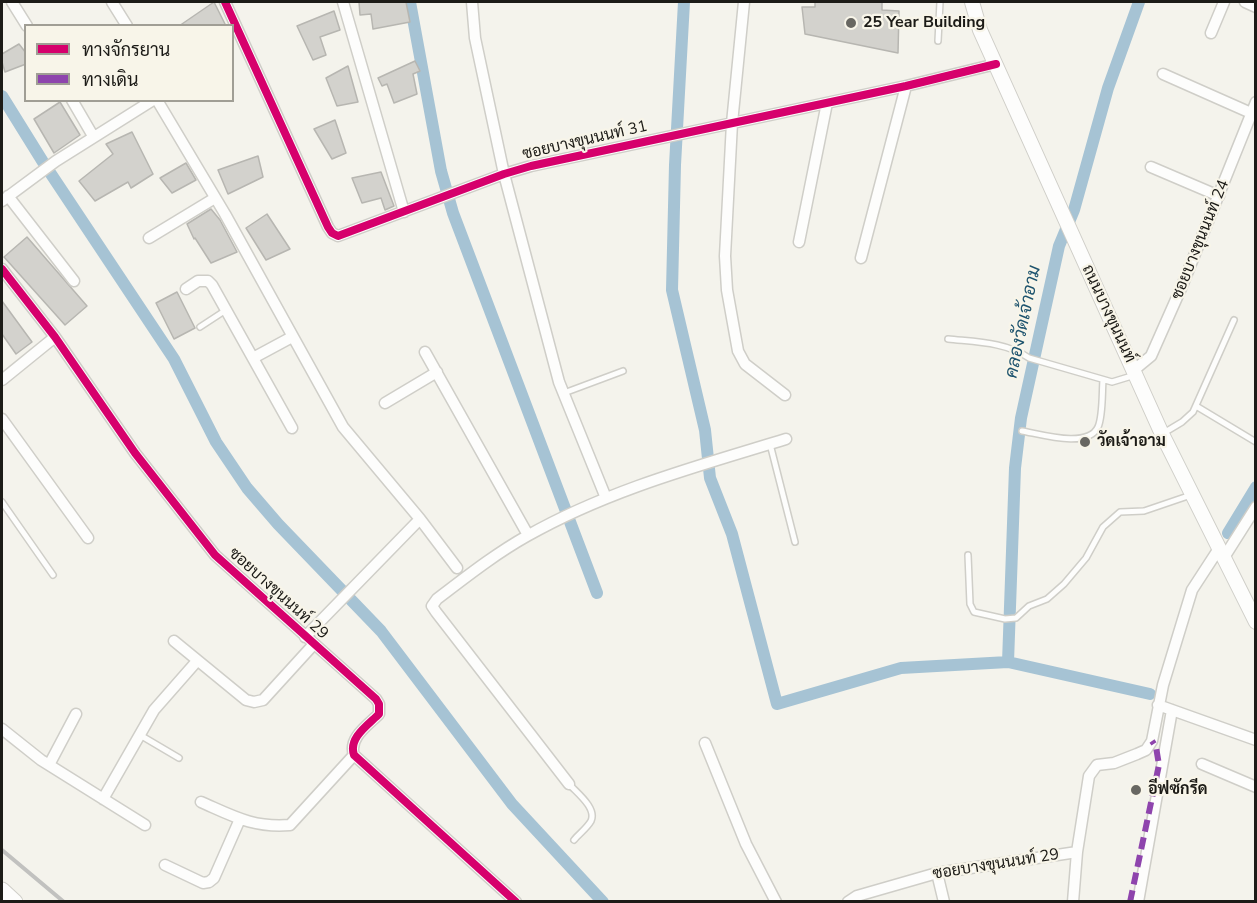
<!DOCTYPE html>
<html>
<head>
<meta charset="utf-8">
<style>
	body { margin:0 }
	#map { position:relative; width:1257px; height:903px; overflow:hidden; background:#f4f3ec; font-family:"Nunito Sans",Sarabun,sans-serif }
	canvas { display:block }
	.frame { position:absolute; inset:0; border:3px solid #1c1b17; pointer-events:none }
	.legend { position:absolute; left:24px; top:24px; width:210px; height:78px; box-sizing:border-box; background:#f8f5e9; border:2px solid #a09e95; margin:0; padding:8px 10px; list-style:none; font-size:18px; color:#1c1b17 }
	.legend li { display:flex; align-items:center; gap:12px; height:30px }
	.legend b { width:30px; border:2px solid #a09e95 }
</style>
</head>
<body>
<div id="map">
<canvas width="1257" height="903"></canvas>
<div class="frame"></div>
<ul class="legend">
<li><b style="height:8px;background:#d6006c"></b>ทางจักรยาน</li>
<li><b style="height:8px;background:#8e44ad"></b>ทางเดิน</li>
</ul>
</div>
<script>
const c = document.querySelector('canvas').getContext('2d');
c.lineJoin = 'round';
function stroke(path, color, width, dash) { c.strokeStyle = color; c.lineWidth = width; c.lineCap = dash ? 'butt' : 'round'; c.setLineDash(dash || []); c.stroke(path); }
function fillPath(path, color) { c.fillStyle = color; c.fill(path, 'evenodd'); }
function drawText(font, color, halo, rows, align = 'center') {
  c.font = font + ' "Nunito Sans",Sarabun,sans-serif'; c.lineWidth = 4.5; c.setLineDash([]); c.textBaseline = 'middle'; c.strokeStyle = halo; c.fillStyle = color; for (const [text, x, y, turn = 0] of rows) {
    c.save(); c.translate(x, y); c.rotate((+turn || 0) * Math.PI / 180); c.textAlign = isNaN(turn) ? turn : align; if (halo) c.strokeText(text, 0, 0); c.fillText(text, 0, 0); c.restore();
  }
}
stroke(new Path2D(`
	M410 2 441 171 453 213 597 593
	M684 2 675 165 672 290 705 430 710 478 732 534 777 704 901 668 1008 662 1150 694
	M2 96 43 162 174 359 216 442 247 488 278 524 381 631 512 804 603 902
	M1228 533 1256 487
	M1008 662 1015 468 1021 418 1059 246 1074 210 1108 88 1139 2`), '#a6c3d4', 12);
const building = new Path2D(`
	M214 2 226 26H179Z
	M359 2H406L410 22 373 29 371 14 360 15Z
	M815 2H882V10L899 11 898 53 805 34 802 7H815Z
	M334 11 340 30 320 37 326 55 313 60 297 26Z
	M19 44 26 53V64L5 72 2 62V54Z
	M415 61 420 71 413 74 417 94 394 103 387 84 382 86 378 78Z
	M348 66 358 102 337 106 326 78Z
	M60 102 80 135 54 153 34 119Z
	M335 120 346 153 332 159 314 129Z
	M132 132 153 174 131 188 128 182 95 201 79 181 113 154 106 144Z
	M258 156 263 177 228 194 218 170Z
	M186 163 196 180 172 193 160 178Z
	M381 172 394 206 385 210 381 198 362 203 352 178Z
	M211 209 220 220 237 252 211 263 195 238 194 239 187 224Z
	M267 214 290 249 266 260 246 228Z
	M27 237 87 306 65 325 4 257Z
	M177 292 195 328 174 339 156 303Z
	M2 301 32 342 16 354 2 334Z`);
fillPath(building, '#d3d2cd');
stroke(building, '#b7b6b1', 1.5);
const service = new Path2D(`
	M938 41 940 2
	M200 327 226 310
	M948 339C975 342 1006 342 1029 358L1112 382 1135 375
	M564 393 623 371
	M1196 406 1256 442
	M1022 431C1040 434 1088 449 1098 427 1103 416 1102 392 1103 380
	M1162 434 1182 422 1193 412 1234 320
	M770 444 795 542
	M2 502 53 575
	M968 555 970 604 974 612 1005 619 1016 618 1029 606 1047 599 1064 584 1086 558 1103 527 1120 512 1144 511 1191 495
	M140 735 179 758
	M569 784C577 793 597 808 591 821 587 828 579 834 574 840`);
const minor = new Path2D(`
	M12 2 27 26
	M112 2 127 26
	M225 2 328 227 332 233 338 236 504 174 531 166 906 86 996 64
	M343 2 404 212
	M472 2 475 38 504 174 559 382 606 498
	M744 2 732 123 725 256 727 290 738 351 745 364 785 395
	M1245 2 1256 7
	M1211 33 1224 2
	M1163 74 1251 113
	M72 100 93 136
	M157 100 225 214 343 427 420 519 457 568
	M1151 167 1219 196
	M8 196 74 281
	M2 201 56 161 153 100
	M149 238 215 198
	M799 242 827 103
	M861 258 906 86
	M2 269 55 337 135 453 215 555 376 699 379 704V714C368 725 348 738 354 755L516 902
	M186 289 198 281H208L212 285 292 428
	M425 352 528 535
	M253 358 292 337
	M1134 370 1151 356 1182 286 1256 102
	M2 380 55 337
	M385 403 437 372
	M2 419 88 538
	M1223 559 1256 507
	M305 637 420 519
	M174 641 246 700 254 702 263 700 314 644
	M1158 705 1256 740
	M2 729 41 760 145 825
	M705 743 746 844 776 902
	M1202 764 1256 787
	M49 765 76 714
	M569 784 436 612 432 606 437 599C466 577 495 554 527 536 608 490 698 466 786 439
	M103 799 154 710 197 661
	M201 802C233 816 253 828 290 825L354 755
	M165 865 203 883 209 882 214 878 240 819
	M937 873 944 902
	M848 902 857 896 937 873 1077 852 1089 776 1097 765 1114 763 1137 754 1146 750 1152 741 1163 685 1192 590 1218 550
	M1073 902 1077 852
	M1138 902 1172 710`);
const tertiary = new Path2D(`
	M972 2 980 30 1162 434 1256 622`);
const secondary = new Path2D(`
	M2 890 15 902`);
stroke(service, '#cfcec8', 8);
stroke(minor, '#cfcec8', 13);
stroke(tertiary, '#cfcec8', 16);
stroke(secondary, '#cfcec8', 17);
stroke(service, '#fdfdfc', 5);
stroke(minor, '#fdfdfc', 10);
stroke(tertiary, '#fdfdfc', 14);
stroke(secondary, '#fdfdfc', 15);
stroke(new Path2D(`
	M2 850 64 902`), '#c1c1bf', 4);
stroke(new Path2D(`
	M1130 902 1159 765 1156 747 1152 741`), '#8e44ad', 6, [12, 6]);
stroke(new Path2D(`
	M225 2 328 227 332 233 338 236 504 174 531 166 906 86 996 64
	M2 269 55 337 135 453 215 555 376 699 379 704V714C368 725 348 738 354 755L516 902`), '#d6006c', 8);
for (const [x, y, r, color] of [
	[851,23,6,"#686762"],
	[1085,442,6,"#686762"],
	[1136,790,6,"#686762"]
]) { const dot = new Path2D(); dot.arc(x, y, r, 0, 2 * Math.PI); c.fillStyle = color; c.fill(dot); stroke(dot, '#f8f5e9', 2); }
drawText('bold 16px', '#1c1b17', '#f8f5e9', [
	["25 Year Building",863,23],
	["วัดเจ้าอาม",1097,442],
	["อีฟซักรีด",1148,790]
], 'left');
drawText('16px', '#1c1b17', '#f8f5e9', [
	["ซอยบางขุนนนท์ 31",585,141,-13],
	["ซอยบางขุนนนท์ 24",1201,240,-68],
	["ถนนบางขุนนนท์",1108,314,65],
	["ซอยบางขุนนนท์ 29",278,594,42],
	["ซอยบางขุนนนท์ 29",996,865,-9]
]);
drawText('italic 18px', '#1d536e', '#f8f5e9', [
	["คลองวัดเจ้าอาม",1024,322,-78]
]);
</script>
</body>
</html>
